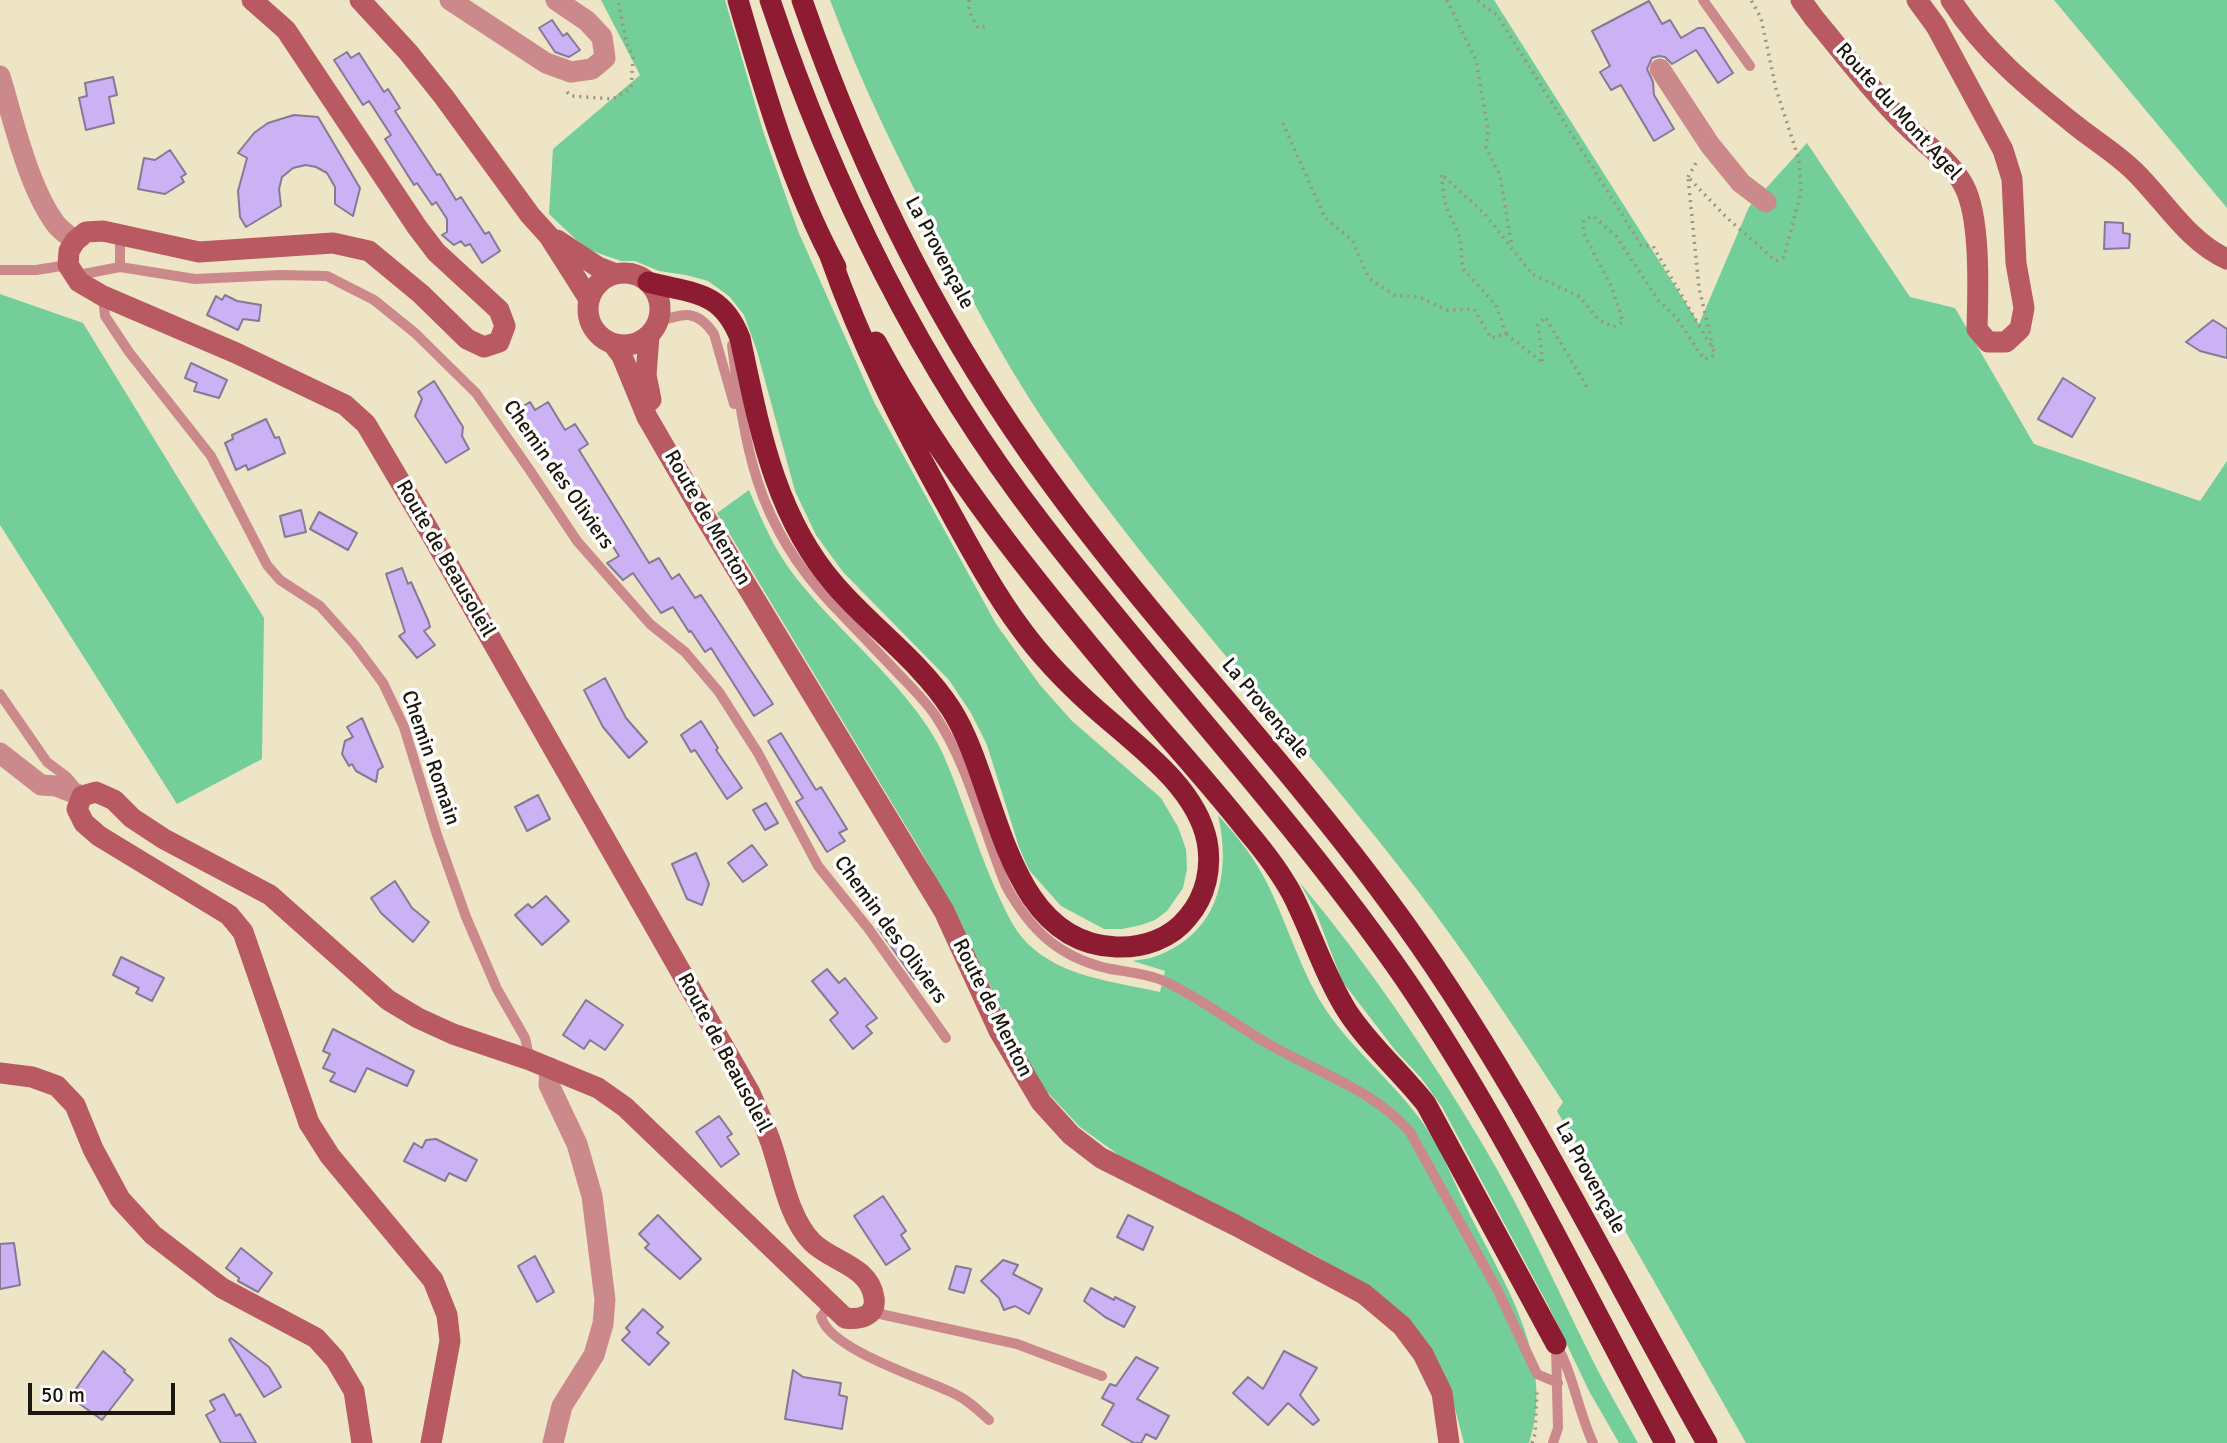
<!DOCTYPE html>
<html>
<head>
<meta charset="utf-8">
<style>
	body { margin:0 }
	#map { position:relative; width:2227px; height:1443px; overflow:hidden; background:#eee4c6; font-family:Signika,sans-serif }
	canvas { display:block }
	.scale { position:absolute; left:28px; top:1383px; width:147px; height:32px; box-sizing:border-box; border:4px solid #1b170c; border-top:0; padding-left:9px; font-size:21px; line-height:24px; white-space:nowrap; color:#1b170c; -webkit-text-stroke:5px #fff; paint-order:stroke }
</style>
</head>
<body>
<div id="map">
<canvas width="2227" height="1443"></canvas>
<div class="scale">50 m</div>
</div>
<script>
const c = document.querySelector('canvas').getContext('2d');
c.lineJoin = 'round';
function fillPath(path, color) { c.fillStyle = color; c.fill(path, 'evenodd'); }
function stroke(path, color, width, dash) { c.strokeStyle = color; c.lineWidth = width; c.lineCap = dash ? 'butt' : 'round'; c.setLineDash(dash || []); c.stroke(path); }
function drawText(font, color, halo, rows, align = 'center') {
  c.font = font + ' Signika,sans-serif'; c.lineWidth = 7; c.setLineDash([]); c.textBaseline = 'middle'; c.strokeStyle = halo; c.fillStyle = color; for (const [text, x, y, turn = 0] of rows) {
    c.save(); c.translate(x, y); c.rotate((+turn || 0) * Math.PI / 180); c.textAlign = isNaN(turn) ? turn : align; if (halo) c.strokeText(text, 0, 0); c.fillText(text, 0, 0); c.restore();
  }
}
fillPath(new Path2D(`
	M601 0H725L763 131 798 231 874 402 996 624 1040 685 1072 721 1161 798 1178 827 1186 849 1187 869 1183 888 1167 911 1155 920 1141 925 1122 929H1104L1061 906 1029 870 1019 847 987 745 971 713 949 680 843 572 816 535 795 491 757 351 744 315 729 296 708 281 686 275 659 271 635 261H621L595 252 584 247 549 214 553 149 640 75Z
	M830 0H1494L1699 324 1749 207 1807 143 1910 297 1955 308 2034 444 2200 501 2227 461V1443H1746L1557 1111 1563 1102C1514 1027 1466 953 1411 882 1297 734 1168 597 1060 444 1016 383 980 315 945 248 902 167 862 86 830 0Z
	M2054 0H2227V208Z
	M0 294 83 323 264 618 262 759 177 804 0 525Z
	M749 490C766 530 778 558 807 591 849 641 915 694 943 754 962 798 976 844 995 888 1004 907 1012 928 1027 943 1063 978 1113 981 1160 992L1165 971 1133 961C1142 959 1151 959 1159 955 1220 931 1231 872 1218 815 1237 836 1254 857 1267 883 1286 921 1298 963 1319 999 1348 1048 1396 1082 1427 1129 1444 1155 1456 1187 1470 1215 1505 1285 1556 1361 1529 1443H1464L1449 1386 1369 1288 1316 1256 1120 1156 1080 1127 1035 1079 960 923 921 851 717 513Z
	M1300 883C1368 964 1429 1054 1483 1145 1526 1217 1559 1294 1597 1369 1610 1394 1624 1418 1638 1443H1619L1589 1391 1548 1305 1442 1107 1421 1078 1395 1050 1342 981 1315 910Z`), '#73ce9a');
const building = new Path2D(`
	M1649 1 1662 24 1670 20 1681 38 1698 28H1704L1733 73 1718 83 1696 50 1672 64 1665 57 1659 56 1652 58 1647 69 1653 82 1654 95 1674 129 1654 141 1621 85 1611 90 1600 72 1610 66 1592 31Z
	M552 20 563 36 567 33 580 50 569 57 555 52 539 28Z
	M347 52 351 58 359 53 384 92 388 89 400 108 395 111 437 175 440 174 456 200 461 197 485 234 489 232 500 251 482 263 470 244 465 246 461 241 454 245 442 235 447 232V219L436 202 432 205 417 183 414 185 385 139 391 135 369 101 363 105 334 60Z
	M113 77 117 95 109 97 114 123 86 130 79 98 87 96 85 83Z
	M294 115 318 117 360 188 353 216 335 204V187L327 173 316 167 306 165 293 168 282 177 279 189 281 206 246 227 240 217 238 191 247 158 238 153 254 133 268 123Z
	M170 150 186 174 181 177 184 182 165 194 138 189 144 158 155 160Z
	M2105 222 2123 223V233L2130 234 2129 248 2104 249Z
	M225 295 237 301 261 305 259 321 243 319 238 330 207 315 216 296 222 300Z
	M2213 320 2227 329V358L2200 351 2186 342Z
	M191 363 227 380 219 398 194 391 197 383 185 378Z
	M2063 378 2095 398 2072 437 2038 419Z
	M434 381 463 427 462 436 469 449 446 463 415 416 422 399 418 392Z
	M530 402 535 410 548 402 565 430 575 424 588 444 579 450 649 563 659 558 672 579 679 574 695 598 701 595 773 704 754 716 711 648 705 652 691 631 689 632 673 607 661 613 633 573 623 580 607 563 619 556 587 505 580 510 517 410Z
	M266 419 275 438 279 437 285 453 248 470 246 465 236 470 225 443 233 439 232 435Z
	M301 510 306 532 285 537 280 516Z
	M319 512 357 533 348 550 310 529Z
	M402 568 408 584 411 582 428 620 430 627 424 631 435 645 417 658 399 636 405 632 386 574Z
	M605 678 626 718 647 742 629 758 603 727 584 690Z
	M362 718 383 767 378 770 376 782 356 771 352 764 349 766 342 754 345 741 353 737 347 727Z
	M701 721 718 748 716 750 742 788 727 799 695 750 691 752 681 735Z
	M781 733 816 790 821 787 847 829 839 833 845 841 827 852 796 802 803 798 768 741Z
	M538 795 550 819 527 831 515 807Z
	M766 803 778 823 765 830 753 810Z
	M752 845 767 865 743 882 728 863Z
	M696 853 709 884 702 905 687 899 672 864Z
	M395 881 412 908 429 922 413 942 381 913 371 898Z
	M546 896 569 921 542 945 515 915 528 904 532 908Z
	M889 920 924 971 914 979 878 928Z
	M121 957 164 978 152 1001 136 993 139 988 113 975Z
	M827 969 839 983 845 978 877 1018 866 1026 872 1033 853 1049 830 1020 838 1013 812 981Z
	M586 1000 623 1025 605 1050 590 1040 584 1049 563 1035Z
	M333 1029 414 1071 407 1086 367 1068 355 1092 330 1081 335 1073 323 1068 330 1054 323 1051Z
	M719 1116 732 1134 727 1137 739 1154 721 1167 696 1132Z
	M436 1139 477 1160 466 1181 449 1173 445 1181 404 1161 414 1143 422 1148 426 1140Z
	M883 1196 906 1231 901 1235 910 1249 886 1265 854 1216Z
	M658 1215 701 1259 680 1279 645 1248 649 1244 639 1234Z
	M1128 1215 1153 1227 1143 1250 1117 1237Z
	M14 1243 20 1285 0 1289V1244Z
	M241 1248 272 1273 258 1292 238 1281 239 1278 226 1268Z
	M535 1256 554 1292 537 1302 518 1266Z
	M1003 1260 1018 1265 1013 1274 1042 1289 1029 1314 1015 1306 1004 1310 999 1298 981 1281Z
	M956 1266 971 1269 964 1293 949 1289Z
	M1091 1288 1114 1300 1115 1297 1135 1307 1124 1327 1105 1317 1084 1301Z
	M643 1309 663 1327 657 1333 669 1343 649 1365 622 1340 630 1332 626 1328Z
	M231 1338 269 1367 281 1387 264 1397 229 1340Z
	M103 1351 125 1370 124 1372 133 1380 102 1420 70 1397Z
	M1284 1351 1317 1368 1300 1395 1319 1420 1313 1425 1288 1403 1268 1425 1233 1393 1248 1377 1263 1389Z
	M1136 1357 1158 1368 1137 1399 1169 1416 1156 1439 1146 1434 1141 1443H1134L1102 1425 1114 1404 1102 1398 1110 1384 1116 1386Z
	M793 1370 803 1377 841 1383 839 1395 847 1397 842 1429 785 1419Z
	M224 1394 236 1416 240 1414 256 1443H221L206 1415 215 1410 210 1401Z`);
fillPath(building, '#cdb1f5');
stroke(building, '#847a95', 2);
stroke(new Path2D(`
	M969 0V11L978 28 987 26
	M1447 0 1476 60 1488 129 1486 148 1500 175 1511 242
	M567 92 571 96 613 99 631 88 633 58 626 41 618 0
	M1283 123 1325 218 1352 240 1369 278 1394 295 1419 297 1446 310 1474 309 1491 338 1506 334 1496 305 1463 269 1460 237 1446 207 1441 174 1484 213 1532 274 1580 297 1599 320 1613 327 1623 322 1612 288 1583 232 1584 220 1593 216 1616 236 1658 300 1676 317 1704 359 1711 358 1715 353 1653 246 1641 245 1497 15 1476 0
	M1688 177 1697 161
	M1506 334 1543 363 1538 325 1545 317 1587 387
	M1713 347 1699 288 1688 177 1727 218 1776 261 1784 257 1801 192 1799 160 1776 89 1761 18 1751 0
	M1532 1443 1535 1434 1537 1390`), '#9c957e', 3.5, [2, 5]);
stroke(new Path2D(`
	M1703 0 1750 66
	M120 267V235
	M0 270H36L68 265
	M73 276 120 267 195 279 280 275 327 276 374 300 415 333 476 393 529 469 577 541 650 624 685 652 719 692 758 753 818 866 868 928 946 1038
	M103 296 105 316 129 352 211 456 267 565 280 580 320 606 354 644 383 683 404 727 437 835 466 917 497 989 525 1038 530 1060
	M658 322C684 313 697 309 714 334L734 404
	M732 345C745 449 756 523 830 602 851 624 872 646 893 668 907 683 923 698 935 715 969 766 983 830 1006 886 1030 929 1057 956 1106 968 1125 972 1146 973 1164 981 1199 997 1231 1022 1265 1042 1312 1070 1373 1089 1410 1132L1498 1291 1537 1374 1558 1383
	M0 694 47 762 67 777 77 789
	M830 1305 821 1317C830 1350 925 1379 955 1394 968 1400 978 1410 989 1420
	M871 1312 1017 1344 1102 1376
	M1556 1344C1574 1376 1578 1411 1593 1443
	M1553 1443 1558 1428 1556 1347`), '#cc898c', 10);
stroke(new Path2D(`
	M450 0 546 63 571 72 592 69 605 58 602 37 587 21 556 0
	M1660 69 1710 145 1741 183 1766 202
	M0 76C13 119 28 186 55 223 60 230 68 235 75 241
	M0 753 41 785 56 786 82 796
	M550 1068 549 1085 577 1144 592 1196 605 1300 603 1324 594 1355 562 1406 553 1443`), '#cc898c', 21);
stroke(new Path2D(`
	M252 0 286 30 417 227 436 252 499 310 505 326 499 342 484 347 467 339 421 294 369 251 333 243 199 252 103 231 86 232 75 241 69 251 68 265 79 282 103 296 236 353 345 405 366 424 427 527 750 1093C757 1109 765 1126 771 1143 782 1175 788 1217 812 1242 832 1262 870 1266 874 1298 877 1317 858 1320 845 1318L625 1107 598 1088 530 1060 453 1034 418 1018 388 1000 270 895 164 839 132 818 114 800 96 792 82 796 77 809 84 823 99 836 229 915 243 932 309 1123 330 1156 433 1280 447 1315 450 1341 431 1443
	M360 0 408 52 444 97 530 215 549 236 589 299
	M1801 0 1814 18C1845 55 1875 95 1909 128 1928 147 1951 161 1964 186 1981 218 1978 292 1977 329L1988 342H2006L2020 329 2024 308 2016 263 2012 179 2003 150 1936 26 1917 0
	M1951 0C1984 52 2031 90 2079 128 2097 142 2118 155 2134 171 2164 200 2188 242 2227 259
	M557 240 598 267 616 274
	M588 309a36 36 0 1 1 72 0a36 36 0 1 1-72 0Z
	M649 336 646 375 651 400
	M613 344 622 356 647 417 702 512 944 911 999 1031 1041 1102 1071 1135 1101 1158 1235 1225 1364 1294 1402 1326 1423 1354 1442 1393 1449 1443
	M0 1073 32 1077 57 1086 75 1105 93 1149 120 1199 153 1235 222 1288 316 1338 335 1359 354 1391 362 1443`), '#b95962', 21);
stroke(new Path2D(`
	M738 0C764 90 791 184 836 267
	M770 0C831 184 922 369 1041 523 1159 677 1295 820 1405 979 1505 1126 1581 1287 1665 1443
	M802 0C861 171 942 334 1049 480 1155 626 1282 756 1389 902 1514 1071 1604 1261 1707 1443
	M648 282C693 294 721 290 740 338 759 426 774 515 835 585 872 628 920 661 951 709 999 783 1003 943 1116 947 1143 948 1171 939 1188 917 1206 896 1212 868 1207 841 1195 783 1130 741 1088 702 1064 680 1041 656 1022 630 993 591 970 548 947 506 902 425 861 344 830 256
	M876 342C944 469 1037 584 1130 694 1169 739 1210 784 1247 831 1264 851 1281 873 1293 896 1312 934 1324 974 1347 1011 1369 1045 1401 1072 1426 1104L1556 1344`), '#8d1c32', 21);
drawText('21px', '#1b170c', '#fff', [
	["Route du Mont Agel",1898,112,48],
	["La Provençale",939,253,62],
	["Chemin des Oliviers",558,475,55],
	["Route de Menton",707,518,60],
	["Route de Beausoleil",445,559,60],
	["La Provençale",1265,709,50],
	["Chemin Romain",430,758,71],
	["Chemin des Oliviers",890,930,54],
	["Route de Menton",992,1008,63],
	["Route de Beausoleil",724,1053,62],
	["La Provençale",1590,1178,61]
]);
</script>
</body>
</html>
